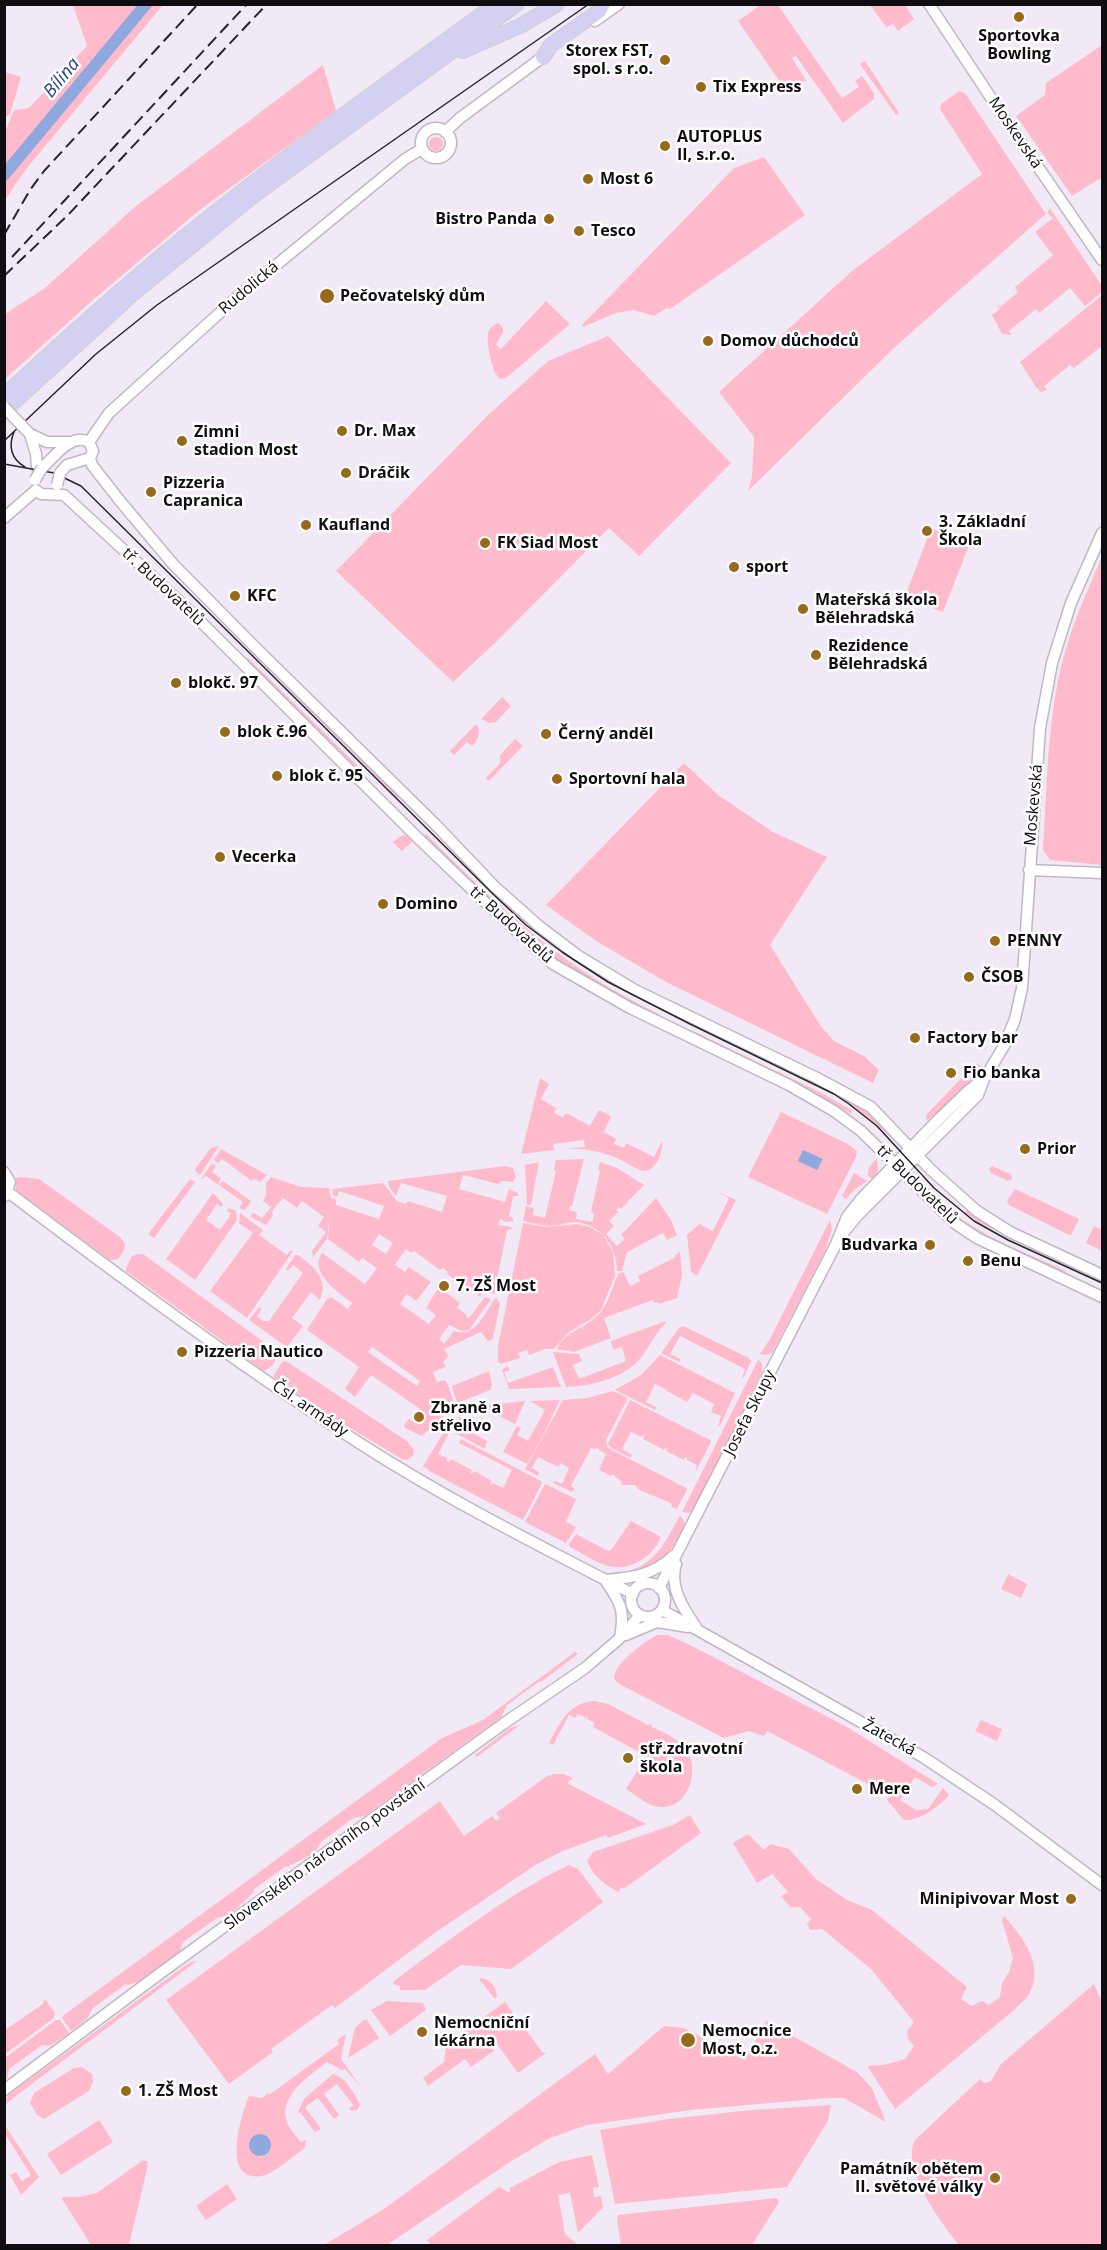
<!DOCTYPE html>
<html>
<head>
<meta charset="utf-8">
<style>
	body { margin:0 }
	#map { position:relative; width:1107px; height:2250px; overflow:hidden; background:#f2e9f7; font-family:"Open Sans",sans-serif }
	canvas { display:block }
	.frame { position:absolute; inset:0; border:6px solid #100d12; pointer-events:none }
</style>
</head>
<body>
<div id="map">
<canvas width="1107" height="2250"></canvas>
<div class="frame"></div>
</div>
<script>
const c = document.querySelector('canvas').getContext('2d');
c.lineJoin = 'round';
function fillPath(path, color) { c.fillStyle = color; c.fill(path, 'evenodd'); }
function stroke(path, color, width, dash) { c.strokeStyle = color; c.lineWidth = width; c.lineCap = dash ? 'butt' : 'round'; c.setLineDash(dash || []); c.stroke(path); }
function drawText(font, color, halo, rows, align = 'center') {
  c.font = font + ' "Open Sans",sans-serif'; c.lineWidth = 5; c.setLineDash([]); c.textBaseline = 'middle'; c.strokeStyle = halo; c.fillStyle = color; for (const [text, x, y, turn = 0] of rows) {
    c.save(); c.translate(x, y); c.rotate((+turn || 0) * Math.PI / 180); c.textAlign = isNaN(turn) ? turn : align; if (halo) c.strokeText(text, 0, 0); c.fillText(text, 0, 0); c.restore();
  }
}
fillPath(new Path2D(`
	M762 4 778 5 842 98 859 87 855 81 862 76 874 93V99L843 123 796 56 792 58 806 80 787 92 738 21Z
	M73 5H163L26 169 5 200V132L14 110 29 108 87 46Z
	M870 5H905L914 19 898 31 893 24 886 27Z
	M1102 45V177L1072 196 1016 116 1045 95 1046 83Z
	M865 61 899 113 896 115 860 64Z
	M323 65 336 111 201 209 94 299 5 379V314L45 288 136 206Z
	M5 72 21 77 10 114 5 118Z
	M959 91 965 93 1046 214 897 345 748 491 752 477 754 437 719 392 852 271 982 174 940 109 941 104Z
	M429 144a7 7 0 1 1 14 0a7 7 0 1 1-14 0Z
	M764 157 805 215 670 309 667 308 654 316 634 310 616 313 583 327 582 325 734 168Z
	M1050 208 1102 286V346L1074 368 1070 365 1044 386 1047 390 1041 392 1036 387 1020 362 1102 295 1101 293 1085 306 1070 288 1039 313 1036 309 1009 331 1012 335 1002 334 991 313 994 314 1000 309 996 304 1000 307 1018 292 1015 287 1053 255 1035 232 1053 218 1047 213Z
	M546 301 570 324 506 378 500 379C492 373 486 343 488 333 489 328 494 325 498 323L503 327V332L496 345 501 349Z
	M608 336 731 463 639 556 609 528 495 643 453 682 336 571 487 416 548 361Z
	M931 528 970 543 943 612 905 597Z
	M1102 557V865L1050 860 1043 850C1047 788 1047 724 1062 663 1071 627 1087 591 1102 557Z
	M251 652H254L400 796 398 798Z
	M247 657 358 766 355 769 248 663Z
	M502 697 511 706 496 722 489 723 481 719Z
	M476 724C482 732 478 740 472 746L467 742 454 755 450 751Z
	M515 739 523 746 489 781 486 778 500 763V755Z
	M684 763 718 795 773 832 827 857 770 945 820 1025 834 1041 864 1056 879 1070 873 1083 668 983 596 941 546 905Z
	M426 834C500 908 562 968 659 1014L658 1017C616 995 573 974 536 944 496 911 460 873 424 836Z
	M403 835 408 836 413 841 402 851 392 842Z
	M696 1024 858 1103 892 1135 890 1137C836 1084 762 1058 695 1026Z
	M693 1031 820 1092 853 1111 851 1114 817 1094 696 1035Z
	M978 1064 983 1067 969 1085 927 1121 926 1116 929 1112 970 1069Z
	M540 1078 549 1084 541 1099 556 1108 554 1113 563 1117 566 1113 590 1126 599 1110 611 1116 604 1132 616 1139 614 1144 624 1148 626 1143 654 1157 662 1141C664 1150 656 1171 645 1171 637 1171 627 1162 619 1159 601 1151 583 1148 563 1149L585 1147 584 1140 553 1144 554 1150 521 1154Z
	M781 1112 848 1144 857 1151 856 1157 827 1214 748 1177Z
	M219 1146 200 1175 196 1172 195 1169 211 1148Z
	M221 1149 267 1175 260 1182 254 1179 252 1181 222 1159 218 1163 214 1160Z
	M584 1159 572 1206H570L569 1210 577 1212 576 1219 593 1222 594 1213 591 1212 600 1171 598 1170 600 1162 617 1168 644 1185 621 1209 619 1207 616 1210 618 1212 609 1221 614 1226 606 1234 617 1246 625 1239 621 1235 656 1198 671 1220 677 1235 667 1240 663 1233 627 1252 622 1271H617C617 1247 602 1224 575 1222 567 1222 559 1226 551 1226 542 1226 532 1223 523 1221L526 1206 534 1208 533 1215 545 1218 556 1171 554 1170 556 1160Z
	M877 1159 878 1172 874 1180 868 1176C867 1169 871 1163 877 1159Z
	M539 1162 531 1205H527L525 1165Z
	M212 1163 216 1166 212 1172 221 1178 218 1185 206 1176 201 1179Z
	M505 1166 513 1168 516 1177 513 1182 502 1181 498 1184 463 1175 459 1189 505 1202 509 1189 518 1193V1196H513L509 1216 513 1218V1221L505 1222 500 1219 498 1225 511 1227 512 1229 507 1230 495 1289 499 1292 493 1294 484 1291 480 1297 447 1274 448 1272 443 1268 440 1270 414 1251 412 1253 406 1249 395 1265 405 1272 409 1267 431 1282 416 1301 407 1294 400 1304 429 1324 436 1315 426 1308 439 1287 460 1303 457 1308 467 1315 466 1318 470 1317 485 1297 491 1299 469 1330 462 1331 449 1325 439 1339 444 1344 454 1331C475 1338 484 1315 494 1300L496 1298 500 1303 493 1339 488 1341 481 1332 444 1349 448 1356 443 1362 446 1367 433 1372 437 1382 445 1380 447 1383 455 1405 422 1436 405 1428 404 1425 409 1419 415 1423 423 1411 371 1375 355 1397 345 1389 359 1367 307 1330 327 1299 331 1297 348 1309 352 1303C339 1293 308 1272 322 1253L365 1284 377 1268 362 1258 359 1262 328 1239 330 1214 327 1239 313 1257 312 1251 326 1232 318 1226 324 1217 302 1201 297 1208 283 1198 272 1211 273 1216 266 1225 251 1217V1214L254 1213 262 1218 271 1207 263 1201 266 1195V1183L271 1177 301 1187 329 1188 331 1198 336 1199V1205L379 1219 384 1206 339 1191 337 1197 333 1195 332 1189 383 1183 397 1201 406 1204 408 1201 442 1212 447 1196 401 1183 396 1196 389 1187 388 1181ZM379 1234 393 1243 386 1254 372 1245ZM372 1347 420 1381 417 1386 368 1352Z
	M992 1166 1011 1174 1012 1179 1008 1181 991 1173 989 1169Z
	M854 1173 867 1181 854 1190 846 1199 842 1196Z
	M22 1177 39 1179 120 1237 125 1244 124 1251 118 1259 110 1260 16 1191V1178Z
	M190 1179 195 1182 154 1238 148 1234Z
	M223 1181 251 1201 245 1210 239 1208 243 1202 219 1185Z
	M924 1183C935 1194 945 1206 958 1216 989 1240 1029 1254 1066 1271L1064 1273 972 1229 956 1218 922 1185Z
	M1015 1189 1079 1219 1072 1234 1069 1235 1009 1205 1007 1201Z
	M716 1191 736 1200 697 1276 691 1272 687 1235 699 1224 713 1231 729 1198Z
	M213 1193 223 1204 221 1207 217 1204 206 1220 220 1230 231 1214 227 1211 229 1208 236 1211 237 1220 195 1280 166 1259Z
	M967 1210 1001 1231 1069 1263 1068 1265 978 1222 965 1213Z
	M240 1213 263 1230 259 1235 287 1255 290 1250 293 1251 247 1318 210 1291 253 1233 239 1223Z
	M830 1220 832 1230 824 1253 772 1353 767 1355 760 1354 770 1339Z
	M523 1223 547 1227 577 1224 590 1227 603 1235 613 1252 615 1276 601 1310 591 1319 569 1332 554 1349H545L529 1355 527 1350 518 1353 520 1358 501 1364 498 1362V1346Z
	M1094 1226 1102 1230V1251L1086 1243Z
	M680 1252 682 1275 677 1298 659 1304 658 1302 654 1303 653 1300 604 1318 611 1338 574 1352 557 1349C565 1331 584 1329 597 1316 608 1306 612 1288 618 1274L623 1272 630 1286 640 1281 638 1276 676 1257 675 1255Z
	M138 1254H143L276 1351 278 1356 272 1366 264 1371 126 1271V1268L132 1256Z
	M295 1255H298C314 1267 329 1278 320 1300L311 1292 292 1318 303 1326 287 1347 249 1320 259 1307 262 1309 257 1316 263 1321H269L303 1273 293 1265 288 1271 286 1269Z
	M666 1321 665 1324C658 1330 649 1346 645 1352 630 1377 593 1386 566 1387L553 1352 579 1354 582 1361 573 1365 579 1379 626 1361 622 1347 613 1350 611 1341Z
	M683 1326 749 1358 751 1361 744 1377 742 1378 745 1369 680 1336 670 1354 681 1359 679 1362 661 1353 679 1328Z
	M660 1355 735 1393 720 1426H718L721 1416 711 1412 714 1404 693 1393 687 1402 667 1391 666 1388 665 1389 655 1384 646 1402 656 1407 655 1410 615 1390 641 1375Z
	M758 1360 762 1363V1373L694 1509 689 1513 682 1512Z
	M286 1361 407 1441 414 1450 413 1456 407 1460 402 1459 340 1422 274 1378V1375L282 1362Z
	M507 1366 510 1370 504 1372 508 1383 553 1367 561 1387 509 1389 502 1370Z
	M489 1371 492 1385 490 1390 457 1403 452 1386Z
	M613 1391 626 1397 627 1400 606 1440 607 1446 610 1449 686 1488 687 1490 677 1509 672 1507 671 1503 639 1490 635 1485H622L621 1481 612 1474 611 1476 599 1470 605 1456 607 1455 597 1448 595 1449 591 1448 571 1486 575 1489 572 1492 553 1483 555 1481 562 1484 569 1468 561 1463 558 1467 538 1457 532 1468 539 1472 538 1476 525 1469 563 1400 587 1398Z
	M560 1400 541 1439 527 1464 503 1452 517 1426 521 1428 517 1435 528 1441 545 1410 530 1401Z
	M630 1400 710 1440 711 1442 695 1473 697 1465 687 1460V1458L685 1457 684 1460 666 1451 667 1448 666 1447 664 1450 643 1439 644 1436 643 1435 641 1437 631 1432 622 1449 632 1455 631 1458 613 1449 608 1444Z
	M525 1401 515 1424 489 1411 487 1405Z
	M460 1417 473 1427 471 1432 487 1441 485 1449 455 1433 450 1424Z
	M444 1432 449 1433 438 1454 447 1458V1461L449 1462 451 1459 472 1470 470 1473 472 1474 474 1471 492 1481 490 1484 491 1485 493 1483 503 1488 512 1470 459 1443 461 1439 541 1481 542 1483 523 1520 431 1472 423 1466Z
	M545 1484 576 1499 566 1522 576 1527 566 1543 525 1522Z
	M680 1515 684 1521 685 1526 666 1558 658 1565 619 1575 610 1573C651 1573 663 1547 680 1515Z
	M631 1521 661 1537C653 1557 629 1572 608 1566 595 1563 582 1553 570 1547L569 1544 576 1534 608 1551 611 1550Z
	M1008 1574 1027 1584 1021 1598 1001 1589Z
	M657 1635H668L692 1646 847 1727 938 1784 932 1787 915 1777 900 1800 916 1810 928 1809 943 1788 949 1795C938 1807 921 1821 904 1820L887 1800 889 1795 767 1731 764 1736 749 1731 724 1738 619 1684 614 1679C614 1663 644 1642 657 1635Z
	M575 1652 578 1654 541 1682 540 1681 507 1705 501 1717 365 1816 353 1818 321 1842 315 1853 287 1867 286 1866 253 1890 254 1892 230 1915 217 1918 183 1942 180 1951 139 1982 128 1985 126 1984 93 2008 87 2019 71 2031 62 2018 64 2015 442 1738 483 1720Z
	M595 1701 608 1704 648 1725 651 1724 652 1727C664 1733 680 1739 687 1751 700 1771 688 1810 659 1807 648 1806 636 1795 626 1789L637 1771 642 1774 651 1756 648 1757 593 1727 595 1723 587 1719 588 1715 586 1718 578 1714 575 1718 569 1715 553 1745 549 1743C560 1722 569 1702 595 1701Z
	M981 1720 1002 1729 997 1741 975 1731Z
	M520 1725 477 1757 475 1755 510 1728Z
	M554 1774H563L573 1778 567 1783 646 1824 608 1838 606 1835 563 1851 537 1864 436 1932 335 2008 332 2005 271 2049 273 2052 229 2084 166 2000 440 1801 464 1836 492 1816 496 1821 500 1818 496 1813 547 1776Z
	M690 1815 701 1833 625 1888H621L618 1892C604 1884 594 1877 587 1861L593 1852 673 1825Z
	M748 1834 764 1850 770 1844 789 1849 816 1879 847 1900 872 1910 967 1987 961 1999 972 2006 982 2001 989 2005 1000 1997 1002 1983 1009 1972 1013 1958 1002 1920 1004 1916C1023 1937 1044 1964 1030 1993 1026 1999 1019 2005 1014 2010L895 2109 867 2066 884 2065 905 2059 914 2046 908 2039 907 2031 914 2022 871 1969 822 1929 810 1930 807 1924 811 1919 800 1907H790L781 1896 788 1892 772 1874 757 1883 733 1843Z
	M569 1865 578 1869 603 1902 511 1969 461 1965 425 1990H400V1986L393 1984 395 1980C451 1939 506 1895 569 1865Z
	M197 1961 17 2095 5 2105 7 2096 190 1962Z
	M481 1978C491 1980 496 1986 497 1996L495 1999 479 1979Z
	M1094 1984 1102 2002V2245H959C941 2223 900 2167 915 2140L980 2079 984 2083 991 2081 1001 2064Z
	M45 1999 55 2013 54 2018 5 2054V2030L43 2004Z
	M387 2001 423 2003 426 2010 390 2036 371 2010Z
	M505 2002 543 2053H546L518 2073 497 2044 492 2048 494 2051 471 2067 465 2059 428 2086 423 2078 444 2062 446 2044Z
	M56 2020H60L69 2033 50 2046 42 2045 9 2069 7 2078 5 2080V2058Z
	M364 2020H367L379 2038 348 2058 355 2028Z
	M766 2021 857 2072 872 2088 886 2122 844 2098H828L691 2110 587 2125 550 2138 510 2162 387 2245H324L384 2209 595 2054 608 2074 664 2026 684 2028 745 2060Z
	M346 2034 341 2059 361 2087 345 2069 342 2070 327 2062C309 2076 278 2096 287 2122 289 2129 297 2137 301 2142L306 2140 305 2148C294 2155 274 2174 262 2176 220 2183 241 2115 249 2096L262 2098 268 2093 269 2095 339 2044 337 2040ZM256 2135 271 2147C269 2153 265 2156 260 2157L249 2141Z
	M82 2067 92 2074 93 2082 89 2091 44 2119 37 2115 30 2103 34 2093 74 2068Z
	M333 2074C345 2076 355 2094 360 2105L357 2110 352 2111 349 2109 353 2105 337 2084 324 2094 339 2115 334 2119 318 2098 305 2107 321 2129 315 2132 300 2112 297 2114 304 2099Z
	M831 2105 828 2121 787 2187 615 2204 600 2130 669 2119 751 2110Z
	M99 2120 113 2142 61 2175 47 2154Z
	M4 2124 39 2177 21 2195 10 2175 16 2172 22 2181 31 2175 5 2134Z
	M592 2155 599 2187 593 2188 594 2197 601 2196 603 2207 578 2233 570 2193 558 2195 565 2234 578 2245 432 2246 427 2240 499 2187 510 2193V2188L559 2162Z
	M142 2161H147L148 2165 129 2245H91L62 2199V2197H78L97 2193Z
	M227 2184 237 2199 206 2220 196 2206Z
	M777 2198 779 2202 752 2245H621L617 2220 618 2215Z`), '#ffbbcb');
fillPath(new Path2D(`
	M803 1150 823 1159 817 1170 798 1161Z
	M249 2145a11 11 0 1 1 22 0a11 11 0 1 1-22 0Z`), '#8fa8de');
stroke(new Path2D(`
	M4 175 146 4`), '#8fa8de', 12);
const tertiary = new Path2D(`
	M929 4 1001 113 1102 260
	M595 21 619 4
	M421 143a15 15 0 1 1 30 0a15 15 0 1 1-30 0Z
	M445 132 460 118 547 54
	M30 434 47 442H70
	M30 434 36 454 37 467
	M89 442 109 413 235 299 405 159 422 149
	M90 458 92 465 120 501 173 564 254 646 435 824 494 886 539 926 577 955 635 990 817 1078 871 1107 931 1170 977 1211 1010 1232 1102 1275
	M42 468C54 457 72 432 89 442L93 451 90 458 67 465 60 473
	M36 490 41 494 64 495 192 613 419 839 489 906 553 964 630 1008 789 1085 834 1111 861 1131 956 1224 977 1238 1102 1297
	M4 518 36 490
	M1029 870 1102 873
	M4 1172 10 1182 5 1196
	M8 1192C119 1276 231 1359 347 1435 438 1495 536 1544 633 1594
	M839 1238 857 1216 978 1095 984 1079 1004 1046 1015 1019 1022 988 1040 728 1052 663 1071 603 1102 533
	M676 1564C669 1587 683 1608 696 1627
	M605 1580C631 1578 654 1575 673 1556
	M607 1583C621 1603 625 1612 620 1637
	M631 1600a17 17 0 1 1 34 0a17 17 0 1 1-34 0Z
	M659 1588 836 1244 847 1217 861 1199 941 1117 968 1091 984 1079
	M662 1610 923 1757 995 1805 1102 1885
	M626 1635 657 1622 688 1627
	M4 2090 162 1972 503 1724 585 1668 620 1638 640 1615`);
const trunk = new Path2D(`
	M463 51 520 26 557 4
	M543 57 551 45 599 11 603 4
	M4 396C62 342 121 289 182 239 283 157 390 81 496 4
	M4 411 136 291 253 196 517 4`);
stroke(tertiary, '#c0b7c5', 13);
stroke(trunk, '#cfcfd0', 16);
stroke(tertiary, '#fff', 10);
stroke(trunk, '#d3d0f2', 14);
stroke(new Path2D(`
	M14 432C8 446 11 459 25 467
	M4 441 96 354 157 305 589 4
	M4 464 54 473 81 486 494 895 526 925 562 952 608 982 690 1024 834 1094 849 1104 877 1126 934 1188 974 1221 1008 1240 1102 1283`), '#27242a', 1.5);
stroke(new Path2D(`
	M4 235 30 190 44 171 198 4
	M12 257 247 4
	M4 276 67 216 267 4`), '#27242a', 2, [12, 6]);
const tertiaryBridge = new Path2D(`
	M4 407 30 434
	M35 480 42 468
	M57 485 60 473`);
stroke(tertiaryBridge, '#c0b7c5', 13, []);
stroke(tertiaryBridge, '#fff', 10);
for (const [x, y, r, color] of [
	[1019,17,6,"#976a19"],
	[665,60,6,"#976a19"],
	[701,87,6,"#976a19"],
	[665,146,6,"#976a19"],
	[588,179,6,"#976a19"],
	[549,219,6,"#976a19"],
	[579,231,6,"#976a19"],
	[327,296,8,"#976a19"],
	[708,341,6,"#976a19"],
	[342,431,6,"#976a19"],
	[182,441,6,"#976a19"],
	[346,473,6,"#976a19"],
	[151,492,6,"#976a19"],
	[306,525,6,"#976a19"],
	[927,531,6,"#976a19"],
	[485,543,6,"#976a19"],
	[734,567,6,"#976a19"],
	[235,596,6,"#976a19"],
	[803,609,6,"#976a19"],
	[816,655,6,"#976a19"],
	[176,683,6,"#976a19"],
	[225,732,6,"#976a19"],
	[546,734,6,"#976a19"],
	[277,776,6,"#976a19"],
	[557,779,6,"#976a19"],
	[220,857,6,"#976a19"],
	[383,904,6,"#976a19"],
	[995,941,6,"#976a19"],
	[969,977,6,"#976a19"],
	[915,1038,6,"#976a19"],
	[951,1073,6,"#976a19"],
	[1025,1149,6,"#976a19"],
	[930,1245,6,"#976a19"],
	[968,1261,6,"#976a19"],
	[444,1286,6,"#976a19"],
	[182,1352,6,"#976a19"],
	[419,1417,6,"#976a19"],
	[628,1758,6,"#976a19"],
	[857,1789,6,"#976a19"],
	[1071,1899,6,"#976a19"],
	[422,2032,6,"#976a19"],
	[688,2040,8,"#976a19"],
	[126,2091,6,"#976a19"],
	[995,2178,6,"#976a19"]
]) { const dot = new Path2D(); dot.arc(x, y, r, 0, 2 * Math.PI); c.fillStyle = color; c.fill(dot); stroke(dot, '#fff', 2); }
drawText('bold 16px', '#100d12', '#fff', [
	["Sportovka",1019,36,"center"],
	["Bowling",1019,54,"center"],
	["Storex FST,",653,51,"right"],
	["spol. s r.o.",653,69,"right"],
	["Tix Express",713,87],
	["AUTOPLUS",677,137],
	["II, s.r.o.",677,155],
	["Most 6",600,179],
	["Bistro Panda",537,219,"right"],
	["Tesco",591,231],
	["Pečovatelský dům",340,296],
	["Domov důchodců",720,341],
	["Dr. Max",354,431],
	["Zimni",194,432],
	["stadion Most",194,450],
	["Dráčik",358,473],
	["Pizzeria",163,483],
	["Capranica",163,501],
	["3. Základní",939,522],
	["Škola",939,540],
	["Kaufland",318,525],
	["FK Siad Most",497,543],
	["sport",746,567],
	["KFC",247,596],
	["Mateřská škola",815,600],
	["Bělehradská",815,618],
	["Rezidence",828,646],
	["Bělehradská",828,664],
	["blokč. 97",188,683],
	["blok č.96",237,732],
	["Černý anděl",558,734],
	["blok č. 95",289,776],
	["Sportovní hala",569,779],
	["Vecerka",232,857],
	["Domino",395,904],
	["PENNY",1007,941],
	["ČSOB",981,977],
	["Factory bar",927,1038],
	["Fio banka",963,1073],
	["Prior",1037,1149],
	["Budvarka",918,1245,"right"],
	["Benu",980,1261],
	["7. ZŠ Most",456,1286],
	["Pizzeria Nautico",194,1352],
	["Zbraně a",431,1408],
	["střelivo",431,1426],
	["stř.zdravotní",640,1749],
	["škola",640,1767],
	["Mere",869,1789],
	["Minipivovar Most",1059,1899,"right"],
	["Nemocniční",434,2023],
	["lékárna",434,2041],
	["Nemocnice",702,2031],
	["Most, o.z.",702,2049],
	["1. ZŠ Most",138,2091],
	["Památník obětem",983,2169,"right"],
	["II. světové války",983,2187,"right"]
], 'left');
drawText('16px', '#100d12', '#fff', [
	["Moskevská",1015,133,56],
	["Rudolická",249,288,-40],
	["tř. Budovatelů",163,587,43],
	["Moskevská",1034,805,-85],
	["tř. Budovatelů",511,925,42],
	["tř. Budovatelů",917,1185,44],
	["Čsl. armády",310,1409,34],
	["Josefa Skupy",750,1413,-63],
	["Žatecká",889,1738,29],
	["Slovenského národního povstání",325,1855,-36]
]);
drawText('italic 18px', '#284283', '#fff', [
	["Bílina",62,78,-50]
]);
</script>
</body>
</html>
